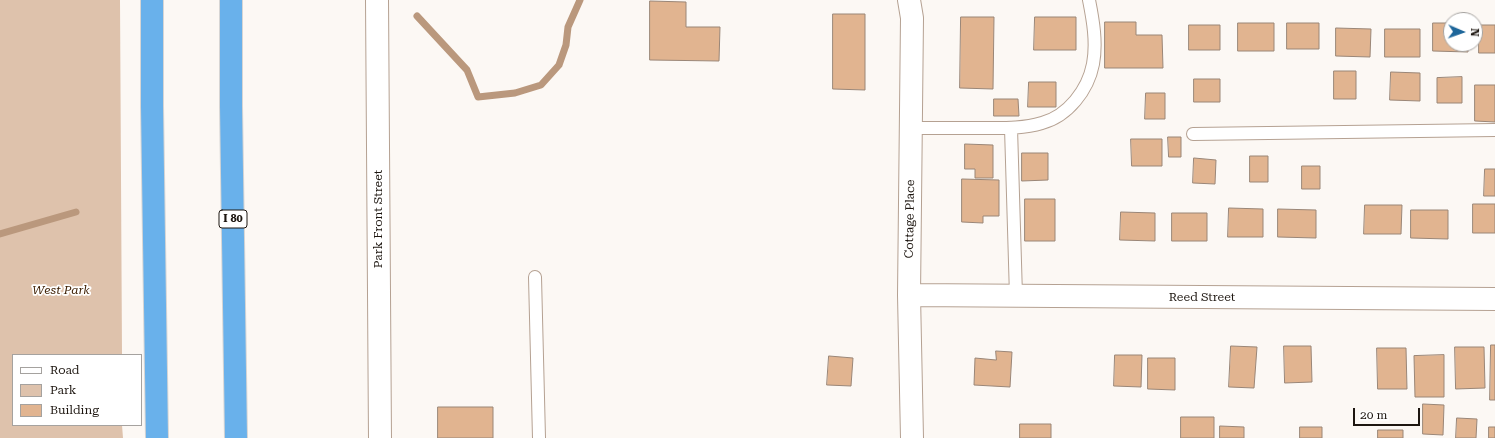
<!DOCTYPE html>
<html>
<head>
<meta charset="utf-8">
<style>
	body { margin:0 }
	#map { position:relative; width:1495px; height:438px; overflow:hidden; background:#fcf8f4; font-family:"Roboto Serif",serif }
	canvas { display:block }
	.legend { position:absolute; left:12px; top:354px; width:130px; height:72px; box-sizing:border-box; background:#fff; border:1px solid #a5a29f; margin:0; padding:5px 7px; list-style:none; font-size:12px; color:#1d1610 }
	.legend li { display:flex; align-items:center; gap:8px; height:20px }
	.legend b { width:20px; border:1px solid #a5a29f }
	.north { position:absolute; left:1443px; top:12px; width:40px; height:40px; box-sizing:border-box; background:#fff; border:1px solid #a5a29f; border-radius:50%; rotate:92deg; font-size:11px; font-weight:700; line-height:16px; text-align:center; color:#1d1610 }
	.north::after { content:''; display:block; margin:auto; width:14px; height:18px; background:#1e669a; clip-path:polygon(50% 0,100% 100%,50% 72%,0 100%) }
	.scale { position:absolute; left:1353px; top:408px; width:67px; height:18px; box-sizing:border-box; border:2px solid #1d1610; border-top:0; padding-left:5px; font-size:12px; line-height:14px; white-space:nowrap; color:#1d1610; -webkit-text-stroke:3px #fff; paint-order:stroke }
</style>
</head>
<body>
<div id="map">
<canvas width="1495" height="438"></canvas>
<ul class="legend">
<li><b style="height:5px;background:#fff"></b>Road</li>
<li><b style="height:11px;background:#dec2ac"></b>Park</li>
<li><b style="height:11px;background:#e1b490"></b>Building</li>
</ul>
<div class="north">N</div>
<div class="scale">20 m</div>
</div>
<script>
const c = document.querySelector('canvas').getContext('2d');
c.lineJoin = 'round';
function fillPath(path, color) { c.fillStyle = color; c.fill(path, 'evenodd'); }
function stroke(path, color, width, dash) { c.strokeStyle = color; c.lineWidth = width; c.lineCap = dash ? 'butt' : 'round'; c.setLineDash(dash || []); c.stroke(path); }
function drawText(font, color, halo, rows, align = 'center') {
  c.font = font + ' "Roboto Serif",serif'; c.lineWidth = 3.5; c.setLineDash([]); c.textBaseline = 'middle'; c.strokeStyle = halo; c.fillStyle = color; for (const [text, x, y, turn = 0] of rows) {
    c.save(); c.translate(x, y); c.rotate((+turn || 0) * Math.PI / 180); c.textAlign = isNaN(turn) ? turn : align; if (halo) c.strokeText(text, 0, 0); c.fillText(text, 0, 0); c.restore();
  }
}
fillPath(new Path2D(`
	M0 0H120L122 355H13V425H122L123 438H0Z`), '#dec2ac');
stroke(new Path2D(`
	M417 16 467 70 478 97 515 93 541 85 559 65 566 45 568 27 580 0
	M0 234 76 212`), '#ba987d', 7);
const building = new Path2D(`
	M650 1 686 2V27H720L719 61 650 60Z
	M833 14H865V90L833 89Z
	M961 17H994L993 89 960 88Z
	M1035 17H1076V50H1034Z
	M1105 22H1136V35H1162L1163 68H1105Z
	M1238 23H1274V51H1238Z
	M1287 23H1319V49H1287Z
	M1433 23H1451V44H1468V52L1433 51Z
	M1189 25H1220V50H1189Z
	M1479 25H1495V53H1479Z
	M1336 28 1371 29 1370 57 1336 56Z
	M1385 29H1420V57H1385Z
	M1334 71H1356V99H1334Z
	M1391 72 1420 73V101L1390 100Z
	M1462 77V103H1437V78Z
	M1194 79H1220V102H1194Z
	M1029 82H1056V107H1028Z
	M1475 85H1495V122L1475 121Z
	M1146 93H1165V119H1145Z
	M994 99H1018L1019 116H994Z
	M1168 137H1181V157H1169Z
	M1131 139H1162V166H1132Z
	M965 144 993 145V178H975V169H965Z
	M1022 153H1048V180L1022 181Z
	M1250 156H1268V182H1250Z
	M1194 158 1216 160 1215 184 1193 183Z
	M1302 166H1320V189H1302Z
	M1485 169H1495V196H1484Z
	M962 179 999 180V216H983V223L962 222Z
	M1025 199H1055V241H1025Z
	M1473 204H1495V233H1473Z
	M1365 205H1402L1401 234H1364Z
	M1229 208 1263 209V237H1228Z
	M1278 209 1316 210V238L1278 237Z
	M1411 210H1448V239L1411 238Z
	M1121 212 1155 213V241L1120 240Z
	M1172 213H1207V241H1172Z
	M1491 345H1495V400H1490Z
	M1231 346 1257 347 1254 388 1229 387Z
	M1284 346H1311L1312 382 1285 383Z
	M1455 347H1484L1485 388 1456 389Z
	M1377 348H1406L1407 389H1378Z
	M996 351 1012 352 1010 387 974 385 975 358 996 360Z
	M1115 355H1142L1141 387 1114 386Z
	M1444 355V397H1415L1414 356Z
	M829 356 853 358 851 386 827 385Z
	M1148 358H1175V390L1148 389Z
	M1423 404 1444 405 1443 435 1423 434Z
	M438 407H493V438H438Z
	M1181 417H1214V438H1181Z
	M1457 418 1477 419 1476 438H1456Z
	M1020 424H1051V438H1020Z
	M1220 426 1244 427V438H1220Z
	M1300 427H1322V438H1300Z
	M1489 427H1495V438H1489Z
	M1378 430H1403V438H1378Z`);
fillPath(building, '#e1b490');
stroke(building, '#9a8677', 1);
const lane = new Path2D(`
	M911 128C934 128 958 128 981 128 1002 128 1022 129 1042 123 1068 116 1088 90 1093 64 1097 43 1093 20 1089 0
	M1011 128 1016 296
	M1193 134 1495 130
	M535 277 539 438`);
const street = new Path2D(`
	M377 0 380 438
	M909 0 912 18 909 295 912 438
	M909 295 1495 299`);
const highway = new Path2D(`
	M152 0V106L157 438
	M231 0V106L236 438`);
stroke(lane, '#b5a192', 14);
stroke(street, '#b5a192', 24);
stroke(highway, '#d6d5d4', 24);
stroke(lane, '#fff', 12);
stroke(street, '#fff', 22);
stroke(highway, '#69b1eb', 22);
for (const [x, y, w] of [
	[233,219,28]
]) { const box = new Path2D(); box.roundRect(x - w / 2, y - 9, w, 18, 3); c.fillStyle = '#fff'; c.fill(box); stroke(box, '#1d1610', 1); }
drawText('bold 11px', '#1d1610', null, [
	["I 80",233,219]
]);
drawText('12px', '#1d1610', '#fff', [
	["Park Front Street",378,219,-90],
	["Cottage Place",910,219,-89],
	["Reed Street",1202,297]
]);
drawText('italic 12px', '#3f2105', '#fff', [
	["West Park",61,290]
]);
</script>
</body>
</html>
